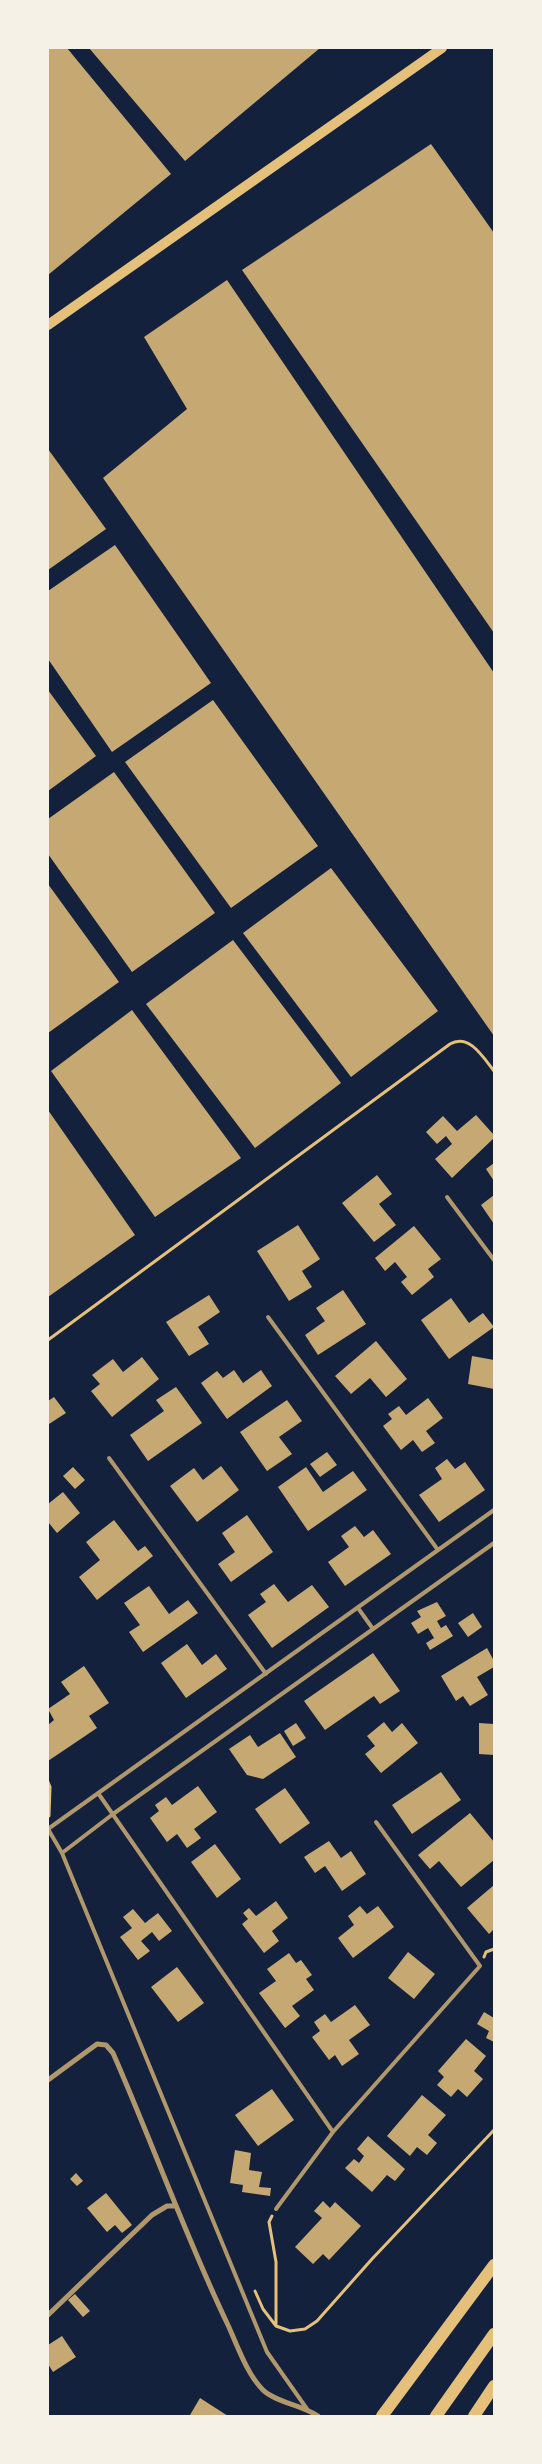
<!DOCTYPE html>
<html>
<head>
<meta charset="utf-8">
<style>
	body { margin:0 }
	#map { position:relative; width:542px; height:2464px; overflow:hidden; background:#14213d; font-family:"Public Sans",sans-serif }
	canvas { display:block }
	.frame { position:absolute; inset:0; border:49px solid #f6f1e7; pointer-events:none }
</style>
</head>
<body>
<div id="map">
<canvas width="542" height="2464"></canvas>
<div class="frame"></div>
</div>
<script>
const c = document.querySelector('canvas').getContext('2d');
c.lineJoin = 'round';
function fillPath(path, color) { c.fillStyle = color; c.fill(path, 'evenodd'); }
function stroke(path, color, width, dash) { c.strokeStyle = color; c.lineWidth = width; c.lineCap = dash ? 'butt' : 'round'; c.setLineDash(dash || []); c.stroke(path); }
fillPath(new Path2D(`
	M48 48H67L171 174 48 275Z
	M89 48H320L185 161Z
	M431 144 494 233V633L242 270Z
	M227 280 494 673V1036L103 478 187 409 144 337Z
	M48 449 106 529 48 570Z
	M115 545 211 683 112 752 48 659V591Z
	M48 690 96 756 48 791Z
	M213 700 318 846 231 908 125 762Z
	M114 772 215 913 132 972 48 854V819Z
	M331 868 438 1011 351 1077 243 933Z
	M48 884 119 982 48 1033Z
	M233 940 341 1083 255 1148 146 1004Z
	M132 1010 241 1158 155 1217 51 1071Z
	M48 1110 135 1235 48 1297Z
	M476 1115 494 1135V1138L452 1178 435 1159 452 1144 446 1136 437 1144 426 1132 443 1116 457 1131Z
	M494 1163V1181L486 1169Z
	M377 1175 392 1194 379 1204 396 1225 374 1242 342 1203Z
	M494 1195V1224L481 1205Z
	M298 1225 320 1259 302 1271 312 1287 289 1301 257 1251Z
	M414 1226 441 1259 428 1269 434 1277 412 1295 401 1282 407 1277 395 1262 385 1271 375 1258Z
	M343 1290 366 1324 318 1355 305 1335 325 1321 316 1308Z
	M209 1295 220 1312 198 1327 209 1344 189 1356 166 1322Z
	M451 1298 469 1323 483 1313 494 1327 449 1359 421 1320Z
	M376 1341 407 1379 386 1397 370 1378 351 1394 335 1376Z
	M472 1356 494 1360V1389L468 1384Z
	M142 1357 159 1379 112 1417 91 1391 100 1384 92 1375 113 1359 123 1372Z
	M234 1370 243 1383 261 1370 272 1386 227 1419 201 1383 217 1371 223 1378Z
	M176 1387 202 1423 148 1461 130 1435 164 1411 156 1400Z
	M54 1397 66 1413 49 1424 48 1401Z
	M428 1398 443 1418 426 1431 435 1443 422 1452 413 1440 401 1450 383 1426 392 1419 388 1414 399 1406 406 1415Z
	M287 1400 302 1421 279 1437 292 1454 267 1471 240 1432Z
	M327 1452 337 1465 320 1477 310 1464Z
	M447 1459 455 1469 465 1462 485 1490 439 1522 419 1495 442 1479 435 1468Z
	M221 1466 239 1490 197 1522 170 1486 194 1468 203 1480Z
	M73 1467 85 1480 75 1489 63 1476Z
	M306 1467 323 1492 353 1471 367 1490 308 1531 278 1487Z
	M63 1492 80 1513 57 1533 48 1522V1504Z
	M247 1515 273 1552 231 1582 218 1564 235 1552 222 1533Z
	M114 1520 138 1551 145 1546 153 1556 97 1600 79 1577 100 1560 86 1542Z
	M355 1526 364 1537 373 1530 391 1554 345 1586 328 1562 349 1547 341 1536Z
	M274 1584 288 1602 312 1585 329 1607 272 1648 248 1615 266 1602 260 1594Z
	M149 1586 169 1614 188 1600 198 1613 143 1652 129 1632 140 1625 124 1603Z
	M437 1602 446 1616 437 1621 441 1628 446 1625 453 1636 430 1650 426 1643 434 1638 428 1628 418 1634 411 1623 421 1617 417 1611Z
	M473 1613 482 1627 468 1637 458 1623Z
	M187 1644 202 1665 216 1654 227 1669 186 1698 161 1663Z
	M487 1648 494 1661V1667L477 1677 488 1695 470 1706 463 1696 456 1701 441 1676Z
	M373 1653 400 1691 380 1704 374 1696 325 1730 304 1701Z
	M84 1666 109 1703 89 1716 97 1728 48 1761V1725L54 1720 48 1709 70 1694 61 1682Z
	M384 1722 392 1732 402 1723 418 1743 381 1773 365 1754 375 1746 367 1736Z
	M296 1723 306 1738 293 1746 284 1731Z
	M479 1723 494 1724V1755L479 1754Z
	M280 1733 296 1757 263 1779 247 1775 229 1749 250 1735 258 1747Z
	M441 1772 461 1800 412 1834 392 1805Z
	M198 1786 217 1812 194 1829 201 1838 187 1848 177 1834 167 1842 150 1818 159 1811 155 1805 166 1797 172 1805Z
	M285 1788 310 1823 280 1844 255 1809Z
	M470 1813 494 1842V1860L461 1887 439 1861 430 1869 418 1855Z
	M329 1841 341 1858 351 1851 366 1874 342 1891 325 1866 315 1873 304 1857Z
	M215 1844 241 1879 217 1898 191 1862Z
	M494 1885V1929L489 1934 467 1908Z
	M276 1901 288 1918 272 1931 279 1941 264 1953 242 1924 248 1919 243 1913 249 1908 256 1916Z
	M360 1906 367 1914 378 1906 394 1927 353 1958 338 1938 354 1925 348 1916Z
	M133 1909 145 1923 158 1913 172 1931 159 1941 152 1932 141 1941 150 1951 138 1960 120 1937 132 1928 123 1917Z
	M408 1952 435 1974 414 1999 388 1978Z
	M289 1953 296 1963 301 1960 312 1975 306 1979 314 1990 292 2006 300 2016 285 2028 259 1993 276 1981 267 1969Z
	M177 1967 204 2003 178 2022 151 1987Z
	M355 2005 370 2025 349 2040 359 2054 342 2066 335 2055 329 2060 312 2037 320 2031 314 2022 325 2014 331 2022Z
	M484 2012 494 2018V2042L486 2038 489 2031 477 2024Z
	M466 2039 486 2056 474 2071 483 2079 467 2097 458 2089 451 2097 437 2085 444 2077 438 2071Z
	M272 2089 294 2120 258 2146 235 2115Z
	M422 2095 446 2115 428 2135 437 2143 427 2155 417 2147 410 2156 387 2136Z
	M368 2136 405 2169 395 2181 387 2175 372 2192 345 2168 354 2159 359 2163 364 2156 357 2149Z
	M235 2150 251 2153 249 2170 262 2172 259 2187 271 2188 270 2196 242 2192 243 2185 230 2183Z
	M76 2173 83 2181 77 2186 70 2179Z
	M106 2193 132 2225 122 2233 115 2225 107 2232 87 2208Z
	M323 2201 330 2208 335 2202 361 2226 329 2260 323 2254 313 2264 295 2247 322 2218 314 2211Z
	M75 2294 90 2311 83 2317 68 2300Z
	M62 2336 76 2357 53 2372 48 2364V2345Z
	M200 2398 228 2416H193L190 2415Z`), '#c6a872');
stroke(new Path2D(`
	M48 1340 450 1044C469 1033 483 1057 494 1071
	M48 1782 50 1787 49 1816
	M484 1957 486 1952 494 1949
	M272 2216 269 2222 276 2262V2325
	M255 2291 263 2309 276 2326 290 2331 305 2329 317 2321 372 2259 494 2130`), '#e5c07b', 3);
stroke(new Path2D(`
	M447 1197 494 1260
	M268 1317 438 1550
	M109 1458 266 1674
	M358 1608 373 1629
	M98 1793 333 2132
	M62 1853 113 1814 494 1543
	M276 2209 333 2132 480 1966 376 1822
	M307 2409 267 2352 62 1853 48 1829 494 1510`), '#b1986c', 4);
stroke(new Path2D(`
	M48 2080 97 2044 106 2045 113 2053C152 2142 185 2235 227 2323 237 2344 246 2373 263 2390 275 2402 302 2405 318 2416
	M48 2315 152 2215 167 2206H176`), '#b1986c', 5);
stroke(new Path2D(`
	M48 325 442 48`), '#e5c07b', 10);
stroke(new Path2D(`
	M382 2416 494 2265
	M436 2416 494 2334
	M474 2416 494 2386`), '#e5c07b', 12);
</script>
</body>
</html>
